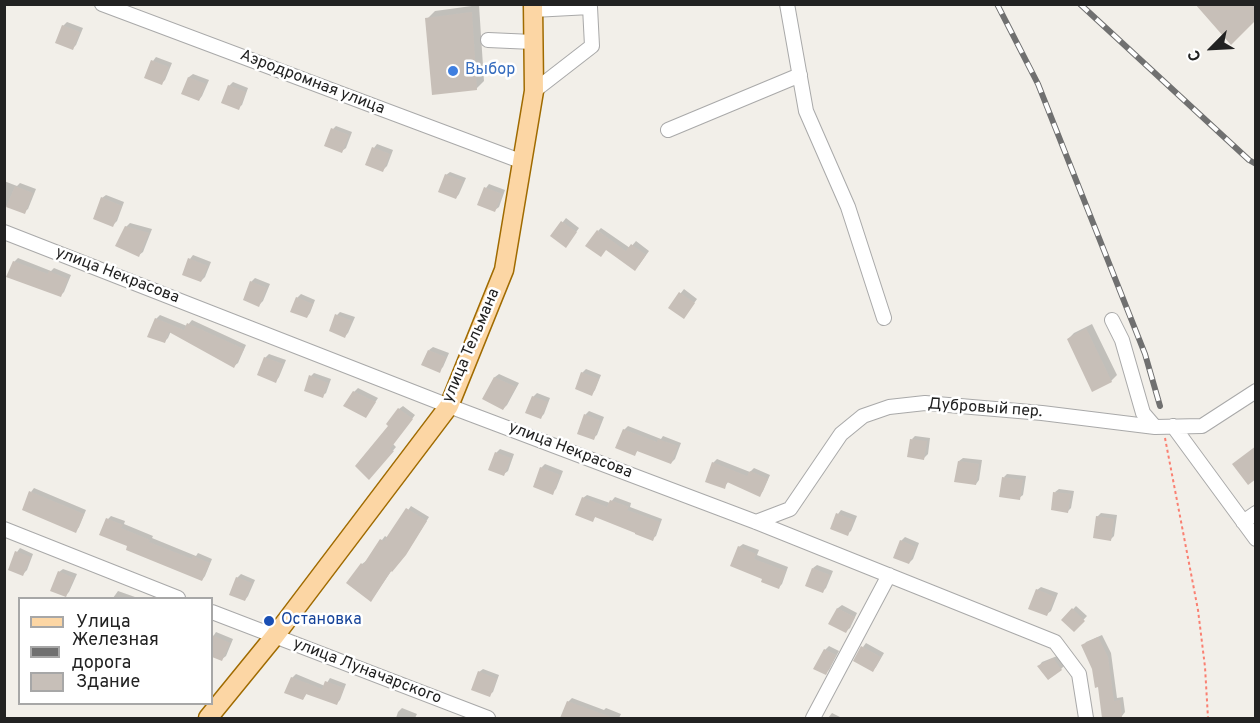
<!DOCTYPE html>
<html>
<head>
<meta charset="utf-8">
<style>
	body { margin:0 }
	#map { position:relative; width:1260px; height:723px; overflow:hidden; background:#f2efe9; font-family:Overpass,sans-serif }
	canvas { display:block }
	.frame { position:absolute; inset:0; border:6px solid #222; pointer-events:none }
	.legend { position:absolute; left:18px; top:597px; width:195px; height:108px; box-sizing:border-box; background:#fff; border:2px solid #a7a7a7; margin:0; padding:8px 10px; list-style:none; font-size:18px; color:#222 }
	.legend li { display:flex; align-items:center; gap:12px; height:30px }
	.legend b { width:30px; border:2px solid #a7a7a7 }
	.north { position:absolute; left:1182px; top:18px; width:60px; height:60px; -webkit-text-stroke:4px #fff; paint-order:stroke; rotate:246deg; font-size:16px; font-weight:700; line-height:24px; text-align:center; color:#222 }
	.north::after { content:''; display:block; margin:auto; width:21px; height:27px; background:#222; clip-path:polygon(50% 0,100% 100%,50% 72%,0 100%) }
</style>
</head>
<body>
<div id="map">
<canvas width="1260" height="723"></canvas>
<div class="frame"></div>
<ul class="legend">
<li><b style="height:8px;background:#fcd6a4"></b>Улица</li>
<li><b style="height:8px;background:#707070"></b>Железная дорога</li>
<li><b style="height:16px;background:#c7bfb8"></b>Здание</li>
</ul>
<div class="north">С</div>
</div>
<script>
const c = document.querySelector('canvas').getContext('2d');
c.lineJoin = 'round';
function fillPath(path, color) { c.fillStyle = color; c.fill(path, 'evenodd'); }
function stroke(path, color, width, dash) { c.strokeStyle = color; c.lineWidth = width; c.lineCap = dash ? 'butt' : 'round'; c.setLineDash(dash || []); c.stroke(path); }
function drawText(font, color, halo, rows, align = 'center') {
  c.font = font + ' Overpass,sans-serif'; c.lineWidth = 5; c.setLineDash([]); c.textBaseline = 'middle'; c.strokeStyle = halo; c.fillStyle = color; for (const [text, x, y, turn = 0] of rows) {
    c.save(); c.translate(x, y); c.rotate((+turn || 0) * Math.PI / 180); c.textAlign = isNaN(turn) ? turn : align; if (halo) c.strokeText(text, 0, 0); c.fillText(text, 0, 0); c.restore();
  }
}
fillPath(new Path2D(`
	M479 5 484 81 476 89 427 19 435 11Z
	M67 22 83 28 76 45 73 48 63 26Z
	M156 57 172 63 165 80 162 83 153 61Z
	M193 74 209 80 202 96 199 100 183 94 189 77Z
	M233 82 248 88 242 105 238 108 229 86Z
	M336 126 352 132 346 148 342 151 333 129Z
	M377 144 393 150 387 166 383 170 374 148Z
	M450 172 466 178 459 194 456 198 446 175Z
	M4 181 17 186 20 183 36 189 28 209 24 212 4 205Z
	M489 184 505 190 499 207 495 210 486 188Z
	M106 195 124 202 117 221 113 225 102 198Z
	M566 218 579 228 569 242 552 236Z
	M130 223 152 229 143 252 139 255 126 227Z
	M601 228 630 248 636 241 649 251 639 265 598 231Z
	M193 255 211 262 205 277 201 281 190 259Z
	M18 258 51 271 54 268 71 275 64 292 60 296 14 262Z
	M255 278 270 284 263 301 259 305 251 282Z
	M684 289 697 299 687 313 670 307Z
	M301 294 315 300 310 313 307 317 297 298Z
	M340 312 355 317 348 333 345 336 337 315Z
	M160 315 187 326 192 320 246 345 238 363 234 366 171 331 168 338 164 342 156 319Z
	M1092 324 1117 375 1111 381 1068 339 1074 333Z
	M433 347 449 353 443 367 439 371 429 350Z
	M269 354 286 360 279 377 276 381 265 358Z
	M586 369 601 375 595 390 592 394 582 373Z
	M314 373 331 379 326 393 322 396 311 376Z
	M499 374 519 383 507 405 503 409 484 399 495 377Z
	M358 388 378 398 366 416 354 392Z
	M537 393 550 398 544 414 540 418 533 397Z
	M403 406 415 415 393 444 396 447 373 474 391 425 399 409Z
	M589 411 604 417 597 435 593 438 585 415Z
	M628 426 661 439 663 436 681 443 675 459 671 463 638 450 635 454 624 430Z
	M915 436 930 438 928 454 924 458 912 439Z
	M500 449 514 454 508 471 504 474 496 453Z
	M963 458 982 460 979 480 976 484 959 461Z
	M717 459 750 472 754 468 770 475 763 491 760 495 729 481 724 487 713 463Z
	M545 464 563 471 556 489 552 493 541 468Z
	M1007 474 1026 476 1023 495 1019 498 1004 477Z
	M34 488 86 510 79 527 76 531 31 492Z
	M1059 489 1074 491 1071 508 1068 511 1055 492Z
	M587 495 610 503 615 497 631 503 630 507 662 519 656 536 652 539 596 516 592 520 583 498Z
	M411 506 429 517 409 549 392 570 374 596 348 583 362 564 366 561H367L382 540 385 536 388 538Z
	M841 510 857 516 851 531 847 534 838 514Z
	M1101 513 1117 515 1114 536 1111 539 1097 517Z
	M111 516 125 521 124 524 153 536 152 538 196 556 198 553 212 559 205 576 202 580 129 546 108 519Z
	M905 537 919 543 913 559 909 563 901 541Z
	M743 544 759 550 757 555 788 567 782 584 779 587 764 578 739 547Z
	M20 548 33 554 27 570 23 574 17 552Z
	M817 565 833 571 826 588 822 592 813 568Z
	M63 569 77 574 69 592 66 595 59 572Z
	M241 574 255 580 248 596 245 600 237 578Z
	M1041 587 1058 593 1051 611 1047 614 1037 590Z
	M118 591 135 597 134 598H113Z
	M842 605 857 613 850 628 846 631 830 623 838 608Z
	M1076 606 1087 616 1074 630 1063 620Z
	M216 632 233 639 226 656 222 659 212 655V638Z
	M1102 635 1111 653 1117 698 1123 697 1125 712 1122 716 1103 718 1099 686 1094 669 1083 646 1086 642Z
	M866 643 884 653 876 667 873 670 863 647Z
	M829 646 839 651 829 670 825 673V650Z
	M1057 656 1065 665 1061 669 1039 666 1042 662Z
	M483 669 499 675 493 692 489 695 479 672Z
	M296 674 325 686 330 678 346 684 340 700 336 704 307 693 303 699 292 678Z
	M572 698 604 710 606 708 621 714 619 718H562L568 702Z
	M402 708 417 714 415 718H396L398 712Z
	M832 713 842 718H828Z`), '#0003');
fillPath(new Path2D(`
	M1195 4H1256V20L1231 45Z
	M472 12 477 90 432 95 425 18Z
	M62 25 80 32 73 50 55 43Z
	M151 60 169 67 162 85 144 78Z
	M188 77 206 84 199 101 181 94Z
	M228 85 246 92 239 110 221 103Z
	M331 128 349 135 342 153 324 146Z
	M372 147 390 154 383 172 365 165Z
	M445 174 463 181 456 199 438 192Z
	M15 186 33 193 25 214 6 207Z
	M484 187 502 194 495 212 477 205Z
	M101 197 122 206 113 227 93 219Z
	M561 221 577 232 566 248 550 236Z
	M125 226 149 233 139 257 115 246Z
	M597 230 626 251 631 244 646 255 635 271 606 250 601 257 585 246Z
	M188 258 208 266 201 282 182 275Z
	M13 261 48 274 49 271 68 279 61 297 6 277Z
	M250 281 267 288 259 307 243 300Z
	M679 292 695 303 684 319 668 308Z
	M296 297 313 304 307 318 290 312Z
	M335 314 352 321 345 338 329 331Z
	M155 318 184 330 187 323 244 349 234 368 169 332 165 343 147 337Z
	M1086 328 1112 382 1092 392 1067 339Z
	M428 350 446 357 440 373 421 365Z
	M264 357 283 364 276 383 257 375Z
	M581 372 599 379 592 396 575 389Z
	M309 375 328 383 323 398 304 391Z
	M494 377 516 387 503 410 482 399Z
	M353 391 376 402 366 418 343 406Z
	M532 396 548 402 541 419 525 413Z
	M398 408 413 419 390 449 394 451 369 480 355 466 388 426 386 424Z
	M584 414 601 421 594 440 577 434Z
	M623 429 657 442 658 439 678 446 671 464 637 451 635 456 615 448Z
	M910 439 927 441 924 460 907 457Z
	M1256 446V479L1248 485 1232 464Z
	M495 452 511 458 504 476 488 470Z
	M958 461 979 464 976 485 954 482Z
	M712 462 747 476 750 471 768 479 760 497 727 482 725 489 705 482Z
	M540 467 560 475 553 495 533 487Z
	M1002 477 1023 480 1020 500 999 497Z
	M29 491 84 514 76 533 22 510Z
	M1053 492 1071 494 1068 513 1051 510Z
	M582 497 607 507 610 500 629 507 627 510 660 522 653 541 635 534V533L595 517 593 522 575 515Z
	M406 508 427 521 406 555 392 572 391 571 371 602 346 583 361 563 363 565 380 539 384 541Z
	M836 513 854 520 848 536 830 529Z
	M1096 516 1114 519 1111 541 1093 538Z
	M106 518 123 525 121 528 150 540 149 542 192 559 193 556 210 563 202 581 126 550 127 546 99 535Z
	M900 540 916 547 909 564 893 558Z
	M738 546 756 554 754 559 786 571 779 589 761 582 762 579 730 566Z
	M15 551 31 557 23 576 8 570Z
	M812 568 830 575 823 593 805 586Z
	M58 571 74 578 66 597 50 591Z
	M236 577 252 583 245 601 229 595Z
	M1036 589 1055 597 1047 616 1028 609Z
	M837 608 855 617 846 633 828 624Z
	M1072 608 1085 621 1074 632 1061 620Z
	M212 635 230 643 222 661 212 657Z
	M1098 637 1108 657 1114 701 1120 700 1122 717 1102 718 1098 687 1095 688 1092 669 1081 645Z
	M861 646 881 657 873 672 853 661Z
	M824 649 836 655 826 675 813 669Z
	M1053 658 1062 670 1048 680 1037 666Z
	M478 671 497 679 490 697 471 690Z
	M291 677 322 689 325 681 344 688 337 705 306 694 303 700 284 693Z
	M567 701 611 717V718H560Z`), '#c7bfb8');
const minor = new Path2D(`
	M102 4 523 162
	M787 4 806 111 848 207 884 318
	M533 10 590 7 592 46 534 91
	M488 40 533 42
	M668 130 800 75
	M4 232 449 406 756 522 1055 642 1079 674 1086 718
	M1112 320 1122 340 1143 413 1155 427
	M1173 426 1256 539
	M756 522 790 509 841 434 863 416 889 407 925 403 1042 413 1155 427 1202 426 1256 391
	M1243 522 1256 513
	M4 529 178 598
	M212 612 488 718
	M813 718 889 575`);
const major = new Path2D(`
	M208 718 274 637 449 406 504 270 534 91 533 4`);
stroke(minor, '#a9a9a9', 16);
stroke(major, '#a06b00', 21);
stroke(new Path2D(`
	M1165 438 1198 610 1205 667 1208 718`), '#fa8072', 2, [3, 3]);
stroke(minor, '#fff', 14);
stroke(major, '#fcd6a4', 18);
const rail = new Path2D(`
	M997 4 1038 84 1145 354 1160 406
	M1080 4 1249 160 1256 164`);
stroke(rail, '#707070', 6);
stroke(rail, '#fff', 4, [11]);
for (const [x, y, r, color] of [
	[453,71,6,"#3f7fe0"],
	[269,621,6,"#1a4fb4"]
]) { const dot = new Path2D(); dot.arc(x, y, r, 0, 2 * Math.PI); c.fillStyle = color; c.fill(dot); stroke(dot, '#fff', 2); }
drawText('16px', '#366cbe', '#fff', [
	["Выбор",465,71]
], 'left');
drawText('16px', '#222', '#fff', [
	["Аэродромная улица",312,83,21],
	["улица Некрасова",117,276,21],
	["улица Тельмана",472,346,-67],
	["Дубровый пер.",985,409,4],
	["улица Некрасова",570,451,21],
	["улица Луначарского",367,672,21]
]);
drawText('16px', '#164399', '#fff', [
	["Остановка",281,621]
], 'left');
</script>
</body>
</html>
